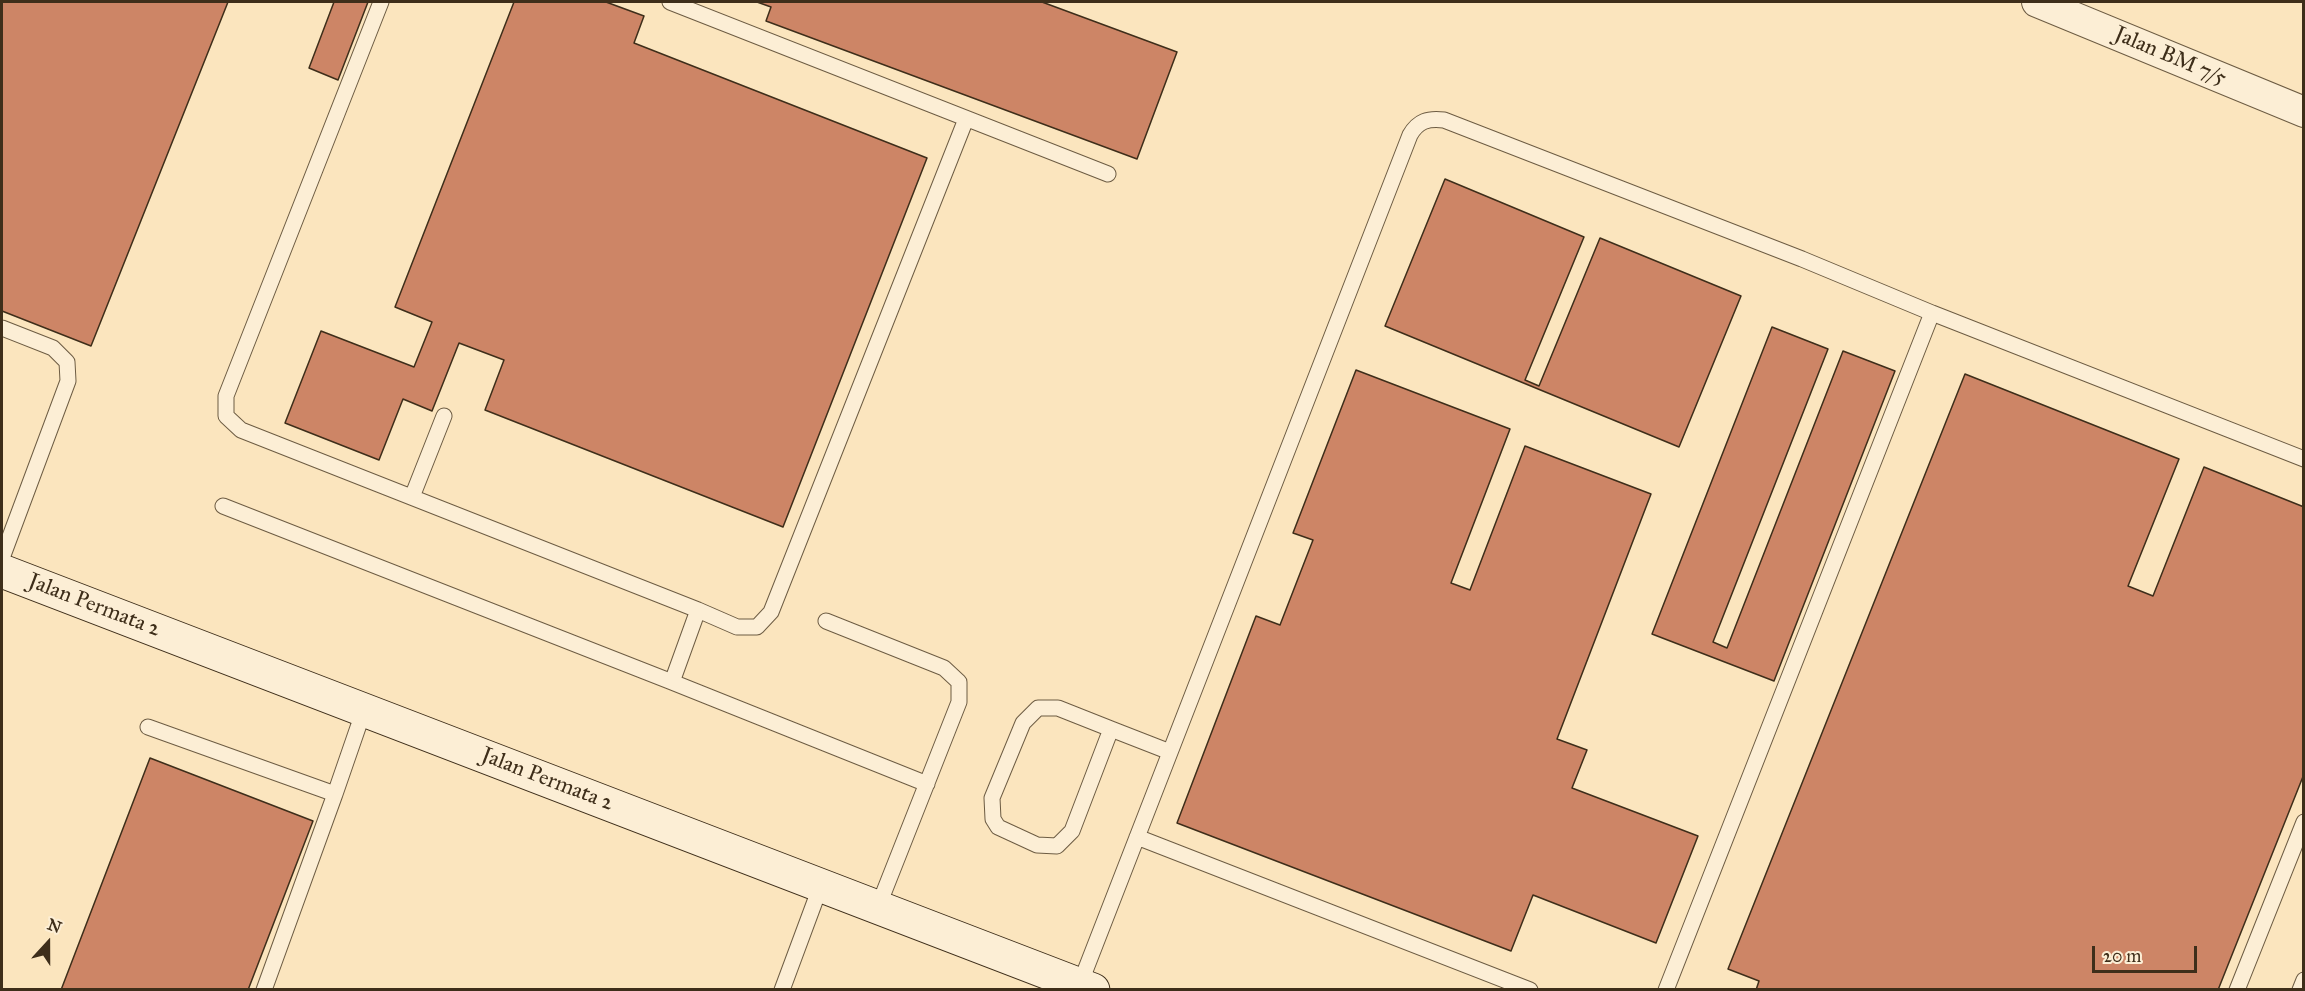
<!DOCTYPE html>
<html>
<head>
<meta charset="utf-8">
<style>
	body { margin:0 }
	#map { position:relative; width:2305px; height:991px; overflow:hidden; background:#fbe5be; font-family:"IM FELL Great Primer",serif }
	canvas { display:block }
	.frame { position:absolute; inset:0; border:3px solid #3e2e1a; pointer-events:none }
	.north { position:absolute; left:18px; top:913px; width:60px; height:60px; -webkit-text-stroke:4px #fceed5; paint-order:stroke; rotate:21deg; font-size:16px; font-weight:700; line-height:24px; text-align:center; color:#3e2e1a }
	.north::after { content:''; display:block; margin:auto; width:21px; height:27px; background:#3e2e1a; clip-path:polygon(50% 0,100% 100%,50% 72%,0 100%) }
	.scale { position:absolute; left:2092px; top:946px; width:105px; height:27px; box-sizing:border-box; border:3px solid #3e2e1a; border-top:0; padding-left:8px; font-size:18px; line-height:21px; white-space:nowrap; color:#3e2e1a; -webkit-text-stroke:4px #fceed5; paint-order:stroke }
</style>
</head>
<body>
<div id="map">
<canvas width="2305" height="991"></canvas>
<div class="frame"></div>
<div class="north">N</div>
<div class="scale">20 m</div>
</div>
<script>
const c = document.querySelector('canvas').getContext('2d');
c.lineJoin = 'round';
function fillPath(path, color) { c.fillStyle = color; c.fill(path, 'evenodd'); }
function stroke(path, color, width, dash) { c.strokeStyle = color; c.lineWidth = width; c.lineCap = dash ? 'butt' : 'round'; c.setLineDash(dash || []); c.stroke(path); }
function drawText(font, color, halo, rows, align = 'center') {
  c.font = font + ' "IM FELL Great Primer",serif'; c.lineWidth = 6; c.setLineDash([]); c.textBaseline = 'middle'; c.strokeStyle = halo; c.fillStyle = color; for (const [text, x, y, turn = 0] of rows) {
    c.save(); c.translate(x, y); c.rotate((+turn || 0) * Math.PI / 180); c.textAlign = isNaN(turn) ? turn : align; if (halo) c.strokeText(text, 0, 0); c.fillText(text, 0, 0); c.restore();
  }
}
const building = new Path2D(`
	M2 2H228L91 346 2 311Z
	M334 2H368L338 80 309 68Z
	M513 2H606L644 16 634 43 927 158 783 527 485 410 504 360 459 343 432 411 403 399 379 460 285 423 321 331 414 367 432 322 395 307 514 2Z
	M757 2H1042L1177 52 1137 159 766 21 771 7Z
	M1445 179 1584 237 1525 380 1539 386 1600 238 1741 296 1679 447 1385 326Z
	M1772 327 1828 349 1713 642 1727 648 1843 351 1895 371 1774 681 1652 634Z
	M1356 370 1510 429 1451 583 1470 590 1525 446 1651 494 1557 739 1587 750 1572 788 1698 836 1656 943 1533 895 1511 951 1177 823 1256 616 1280 625 1313 540 1293 533Z
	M1965 374 2179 459 2128 586 2153 596 2204 467 2304 507V774L2218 990H1756L1759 981 1728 969Z
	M150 758 313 821 248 990H61Z`);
fillPath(building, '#cd8566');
stroke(building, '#3e2e1a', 1.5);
const lane = new Path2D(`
	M381 2 226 396V416L241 430 698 610 737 627H757L771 612 966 119
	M670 2 1108 174
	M2 328 53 348 67 362 68 381 2 558
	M412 497 444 416
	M223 506 672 682
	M698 610 672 682 927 784
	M826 621 944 668 959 682V702L878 907
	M148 727 335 794 364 710
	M1111 729 1058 708H1038L1023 723 992 798 993 819 998 827 1037 845 1057 846 1072 831 1111 729 1170 752
	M1137 837 1530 990
	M1080 984 1410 135C1418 121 1428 118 1444 120L1802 259 1932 313
	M264 990 335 794
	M782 990 821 885
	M1666 990 1932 313 2304 459
	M2237 990 2304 822
	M2300 990 2304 980`);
const street = new Path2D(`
	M2037 2 2304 112`);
const secondary = new Path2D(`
	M2 571 1093 990`);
stroke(lane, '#6d5c43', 17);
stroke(street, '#6d5c43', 32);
stroke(secondary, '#3e2e1a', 35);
stroke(lane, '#fceed5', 15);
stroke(street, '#fceed5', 30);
stroke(secondary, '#fceed5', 33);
drawText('22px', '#3e2e1a', '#fceed5', [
	["Jalan BM 7/5",2170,57,23],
	["Jalan Permata 2",94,606,21],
	["Jalan Permata 2",547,780,21]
]);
</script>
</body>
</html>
